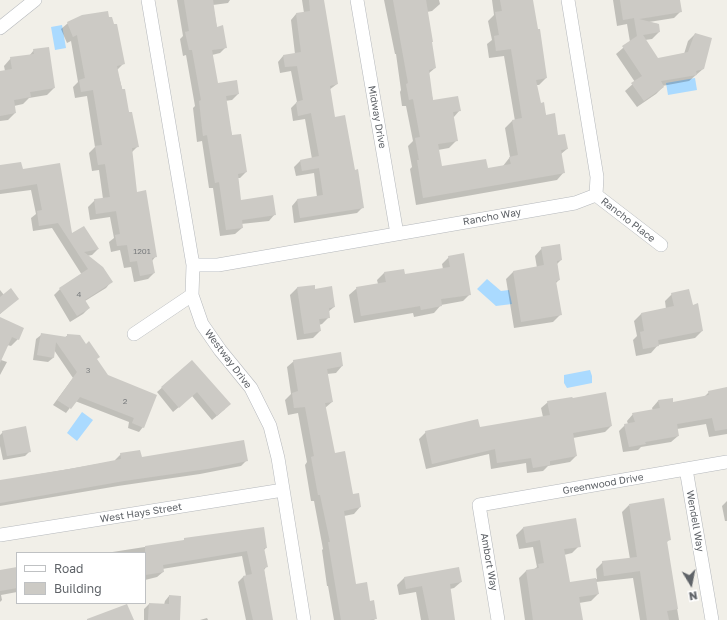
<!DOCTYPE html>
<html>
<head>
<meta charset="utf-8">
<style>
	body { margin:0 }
	#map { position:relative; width:727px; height:620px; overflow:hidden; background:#f1efe8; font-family:"Golos Text",sans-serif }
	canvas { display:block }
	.legend { position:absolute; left:16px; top:552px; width:130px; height:52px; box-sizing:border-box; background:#fff; border:1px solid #bfc1c3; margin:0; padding:5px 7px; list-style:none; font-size:12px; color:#5f6368 }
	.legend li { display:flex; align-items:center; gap:8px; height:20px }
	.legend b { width:20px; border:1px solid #bfc1c3 }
	.north { position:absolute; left:671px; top:564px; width:40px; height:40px; -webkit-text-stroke:3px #fff; paint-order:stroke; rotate:170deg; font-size:11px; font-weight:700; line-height:16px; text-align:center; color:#5f6368 }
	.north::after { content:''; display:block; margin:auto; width:14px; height:18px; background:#5f6368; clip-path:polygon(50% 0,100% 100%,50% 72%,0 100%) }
</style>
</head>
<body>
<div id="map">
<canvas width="727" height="620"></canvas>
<ul class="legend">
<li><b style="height:5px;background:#fff"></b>Road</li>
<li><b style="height:11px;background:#cccac5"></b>Building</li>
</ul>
<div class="north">N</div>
</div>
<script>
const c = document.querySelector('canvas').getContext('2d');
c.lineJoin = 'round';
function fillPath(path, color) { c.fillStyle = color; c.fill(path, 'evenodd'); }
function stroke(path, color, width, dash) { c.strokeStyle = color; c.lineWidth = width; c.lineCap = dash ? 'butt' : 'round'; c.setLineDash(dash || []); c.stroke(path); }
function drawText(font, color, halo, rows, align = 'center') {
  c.font = font + ' "Golos Text",sans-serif'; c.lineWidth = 3.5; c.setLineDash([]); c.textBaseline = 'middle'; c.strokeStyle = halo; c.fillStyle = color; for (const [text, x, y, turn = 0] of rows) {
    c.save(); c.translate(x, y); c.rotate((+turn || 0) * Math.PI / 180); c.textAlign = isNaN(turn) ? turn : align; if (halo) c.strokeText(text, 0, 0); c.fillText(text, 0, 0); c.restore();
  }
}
fillPath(new Path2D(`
	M62 25 66 48 55 50 51 27Z
	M695 78 697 90 668 95 666 83Z
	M487 279 501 291 509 290 512 304 496 306 477 289Z
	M590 370 592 376V383L567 388 564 383V375Z
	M82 412 93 420 77 441 67 433Z`), '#aadaff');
fillPath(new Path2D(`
	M177 0H230L228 3 213 5 217 28 226 47 220 53 212 55 217 84 238 94 232 100 225 101 232 136 246 172 240 178H237L240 201 275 214 269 221 241 224 242 228 235 234 220 236 213 188H209L202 141 197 142 193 108 195 106 186 55 183 56 180 39 183 36Z
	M302 0H323L337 84 329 90 334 118 354 171 363 207 357 213 294 223 292 206 297 200 317 197 314 173 296 176 294 167 300 161 312 159 305 119 293 121 291 108 297 102 291 71 280 73 278 62 283 56 295 54 291 20 296 14 304 13Z
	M384 0H439L440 4 432 11 427 12 435 68 428 74 433 101 460 110 453 118 457 140 449 148 438 150 441 167 487 169 503 166 510 157 505 128 512 121H515L504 56 489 58 487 44 492 40 488 21 494 15 492 0H532L546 78 539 85H536L540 104 558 136 567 149 561 154 564 172 557 180 416 205 410 169 412 167 408 146 413 141 406 106H402L400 92 401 90 396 54H395Z
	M613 0H679L680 12 674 18 649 22 658 24 659 32 652 39 645 40 658 59 684 54 688 41 695 34 703 69 689 81 662 86 663 87 656 94 637 107 625 91 635 82 616 54 630 42 627 24 617 26Z
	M68 23 123 64 117 70 138 146 131 153 136 193 156 256 152 261 154 273 148 279 134 282 131 267 124 268 120 250 111 252 109 242 114 238 110 217 90 220 88 207 95 200 103 199 99 170 92 171 89 153 95 147 87 96 75 98 73 87 78 82 71 41 67 43 61 29Z
	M48 48 54 88 47 95 29 98 23 104 14 106 15 113 8 120 0 121V72L5 71 4 66 11 58 29 56 34 50Z
	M59 164 71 235 98 249 92 255 87 256 111 282 106 288 85 301 89 308 83 314 70 322 54 295 60 289 82 275 52 228 33 231 31 218 36 214 31 190 0 194V166L22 170Z
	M542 248 561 260 557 264 559 280 555 284 561 314 553 322 514 328 506 279 513 272 537 268 535 256Z
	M449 257 470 294 463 301 441 305 434 313 414 317 413 313 354 323 349 295 357 288 378 284 377 280 384 273 404 275 443 269 442 264Z
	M297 288 315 290 334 307 328 312 329 317 322 324 319 325 320 331 313 338 297 340 290 295Z
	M0 290 4 295 18 298 0 314Z
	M672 294 692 306 702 331 695 338 658 345 651 353 636 356 633 340 637 336 634 321 641 314 666 309 665 301Z
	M0 321 18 339 11 346 7 345 1 360 7 362 0 375Z
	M41 335 64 338 68 335 143 427 139 432 128 428 129 422 75 401 66 413 53 405 73 378 54 350 53 358 48 362 33 360 36 339Z
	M192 361 225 409 212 420 192 396 173 412 157 392Z
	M294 361 342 366 336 373 327 374 332 402 325 408 334 454 352 495 360 507 354 514 344 516 355 585 369 602 376 618 374 620H334L328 586H327L322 550 323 549 314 501H311L305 465 307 462 298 413 288 415 285 400 291 394 287 367Z
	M727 388V434L709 437 706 424 677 429 678 436 671 442 641 447 638 450 623 452 619 431 625 425 628 424 627 421 633 414 653 411 652 408 658 401 673 403 703 398 709 392Z
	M548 402 611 426 605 432 573 438 576 456 570 462 548 466 543 471 527 473 526 463 491 469 489 454 426 469 419 439 426 432 479 428 543 417 541 408Z
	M3 432 30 451 25 456 3 460 0 446V435Z
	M121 454 141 458 247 460 241 466 200 474 118 486 0 506V481L115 461V460Z
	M727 501V521H725L722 506Z
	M629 505 669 540 666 543 679 620H640L633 578 596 582 598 594 591 601 579 603 582 620H525L519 578 526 571 533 570 537 567 533 547 519 549 516 535 523 528 579 546 572 553 564 555 569 583 597 579 596 569 603 562 630 559 622 512Z
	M185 539 266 548 264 550 267 566 264 570 272 620H246L238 582 244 576H246L242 556 162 569 163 572 157 577 145 580V553H106L183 541Z
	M17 568V592L1 595 2 600 0 602V571Z
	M458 568 461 582 454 588 450 589 454 620H421L416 592 399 595 397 585 404 578Z
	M169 596 179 620H144V609L149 604 164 605 165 601Z
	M207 618 208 620H200Z`), '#0003');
fillPath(new Path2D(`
	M184 0H213L217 27 223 25 227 48 212 50 218 83 237 80 239 94 226 96 232 135 241 134 247 172 238 174 241 200 273 195 276 215 242 220 243 228 226 230 219 182 215 183 207 135 203 136 199 101 201 100 192 50H189L185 32 189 31Z
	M309 0H324L338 84 330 86 335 117 345 115 355 170 358 169 364 208 300 218 297 199 323 195 319 168 302 171 300 160 319 156 311 113 298 116 296 102 303 100 297 66 285 67 283 55 301 52 296 13 310 11Z
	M393 0H426L433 42H432L436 68 429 70 433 100 458 96 461 111 453 112 458 141 438 144 442 166 486 159 488 168 511 164 509 157 518 155 512 120 522 118 511 49 496 51 494 36 499 35 495 12 502 11 500 0H533L538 29H540L547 78 536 80 541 103 544 102 546 115 555 113 558 135 565 134 568 149 561 150 565 173 423 198 417 160H419L415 138 420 137 413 99 409 100 406 84 408 83Z
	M620 0H680L682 12 639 19 659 24 660 32 643 35 658 58 688 52 695 33 712 38 704 69 696 71 697 75 661 81 664 87 644 101 631 83 642 76 622 46 637 36 634 18 623 20Z
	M108 11 109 17H112L114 24H117L125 64 117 66 122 89H125L129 112H132L139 147 132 148 137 192 146 190 157 257 152 258 155 273 140 276 137 261 130 262 127 245 117 246 115 235 120 234 116 211 96 214 94 199 110 197 105 164 98 165 95 146 102 145 93 90 81 92 79 80 85 78 77 35 73 37 67 22 82 15Z
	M49 47 55 88 30 92 31 97 14 100 16 113 0 116V71L12 69 10 57 34 54 33 49Z
	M21 162 23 169 60 163 72 233 84 226 99 249 84 252 103 267 113 282 85 300 90 308 77 316 59 288 88 269 58 223 39 226 37 211 42 210 37 184 0 190V165Z
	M560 244 562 260 557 261 560 280 556 281 562 315 521 322 513 271 544 265 541 247Z
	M464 253 471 295 441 299 442 306 421 310 420 306 361 316 356 287 386 282 384 272 404 269 405 274 450 267 448 256Z
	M315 285V289L332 286 335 307 329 308 330 318 319 319 321 331 304 334 297 287Z
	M11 288 19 299 0 314V297Z
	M689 289 693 305 698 303 703 331 658 340 659 346 643 349 640 332 644 331 641 313 674 306 671 293Z
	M0 317 24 328 19 340 12 337 0 363Z
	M41 333 67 337V334L80 335 86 344 89 341 100 357 97 359 108 375 157 395 144 428 132 423 134 418 80 397 71 409 57 400 77 372 56 342 54 358 37 355Z
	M341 352 343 366 327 369 333 402 325 403 335 453 345 451 353 494 359 493 361 507 344 511 356 584 367 582 370 601 374 600 377 619 369 620H341L328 542H330L320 495H318L311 457 314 456 305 407 294 408 292 393 298 391 293 360Z
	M192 360 231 404 217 416 197 392 179 408 161 387Z
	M727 387V429L715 431 712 418 677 424 679 436 645 442 646 444 629 447 624 424 635 422 632 413 660 408 658 400 673 398V402L709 395 708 391Z
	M606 392 612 426 573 433 577 456 550 461V465L533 468 531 458 497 463 495 449 432 464 425 431 478 419 480 427 550 415 547 401 572 397 573 398Z
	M26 426 31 452 7 456 2 431Z
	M244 440 248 461 207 469 124 481 0 503V480L69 469 121 459 120 453 140 450 142 457Z
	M664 498 671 540 667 541 678 609 667 611 669 620H647L640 571 604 576 602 561 637 557 629 504Z
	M576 518 581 547 564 549 570 582 596 578 599 594 579 597 583 620H533L526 570 539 568 538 564 544 563 540 540 526 543 523 527Z
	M264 527 267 548H264L268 567 264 568 273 620H253L243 576 252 574 247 551 163 565 164 572 145 575V546L184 540V538Z
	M17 567V588L0 591V570Z
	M459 567 462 582 450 584 455 620H429L422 586 406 589 404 577Z
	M169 595 181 596 180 620H148L149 603 169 604Z
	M127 604 134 620H87V619Z`), '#cccac5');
const minor = new Path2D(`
	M148 0 193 265 192 295 202 324 220 350 251 388 270 426 278 458 304 620
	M357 0 397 234
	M568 0 597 177 596 195
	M0 28 35 0
	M596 195 661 245
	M193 265H218L575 203 596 195
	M134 334 192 295
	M686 469 712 620
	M0 535 283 490
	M498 620 479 505 727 462`);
stroke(minor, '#b5b8bc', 14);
stroke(minor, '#fff', 13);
drawText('8px', '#7a7d7f', null, [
	["1201",142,251],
	["4",79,294],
	["3",88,370],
	["2",125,401]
]);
drawText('10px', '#5f6368', '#fff', [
	["Midway Drive",377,117,80],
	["Rancho Way",492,217,-10],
	["Rancho Place",628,220,38],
	["Westway Drive",228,359,53],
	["Greenwood Drive",603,484,-10],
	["West Hays Street",141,513,-9],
	["Wendell Way",695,521,80],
	["Ambort Way",489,562,80]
]);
</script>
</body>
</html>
